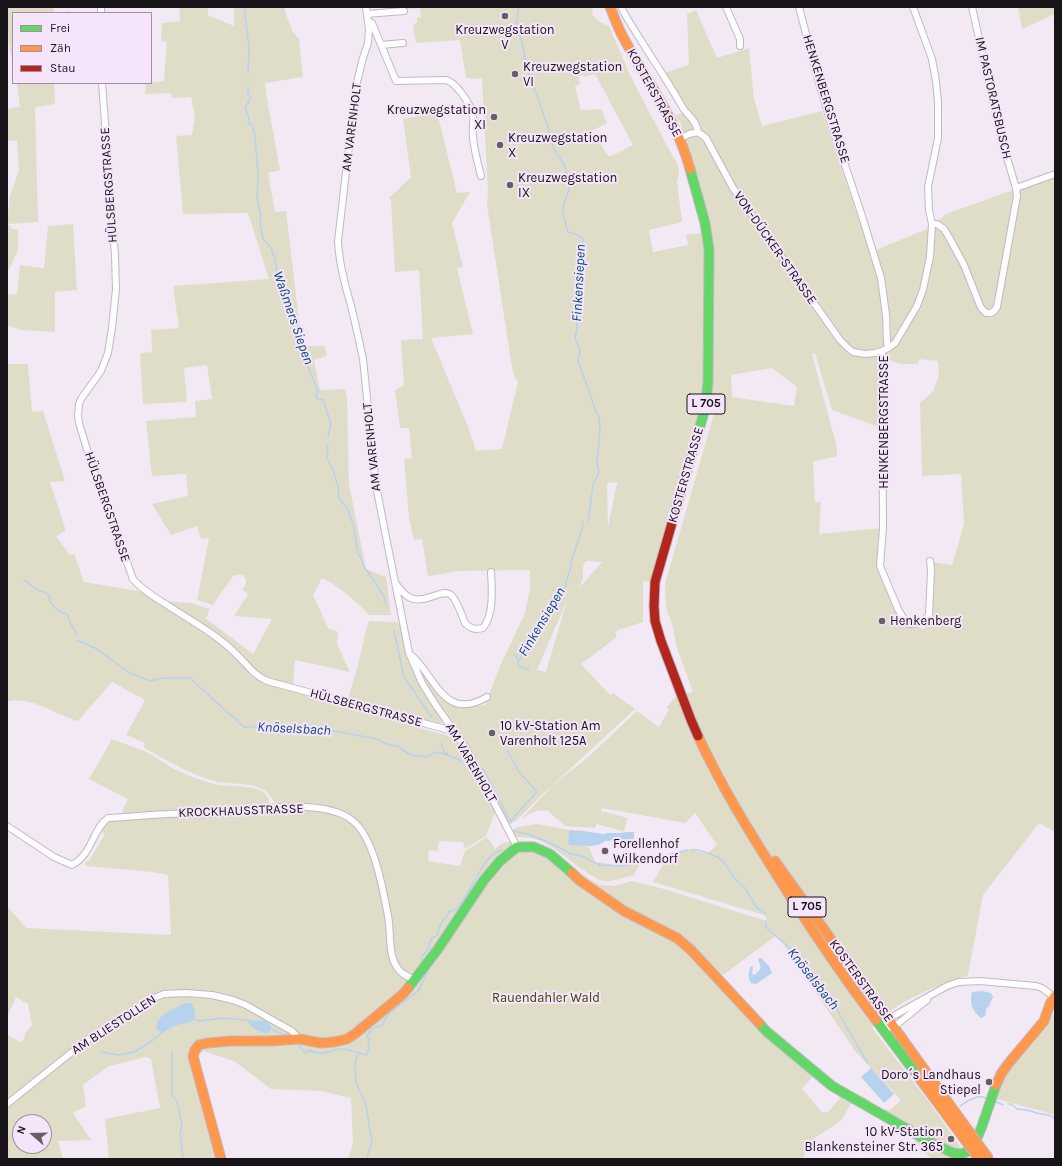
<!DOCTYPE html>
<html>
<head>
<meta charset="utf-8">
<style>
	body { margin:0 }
	#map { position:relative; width:1062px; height:1166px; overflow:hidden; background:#f2e9f5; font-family:Karla,sans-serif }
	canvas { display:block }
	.frame { position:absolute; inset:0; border:8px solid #19131a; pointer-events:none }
	.legend { position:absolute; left:12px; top:12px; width:140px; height:72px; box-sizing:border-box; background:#f6e4fa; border:1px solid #9e90a0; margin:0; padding:5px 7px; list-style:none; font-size:12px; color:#19131a }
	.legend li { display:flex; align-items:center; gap:8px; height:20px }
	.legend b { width:20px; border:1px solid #9e90a0 }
	.north { position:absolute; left:12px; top:1114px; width:40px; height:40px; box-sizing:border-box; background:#f6e4fa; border:1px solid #9e90a0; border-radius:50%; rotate:290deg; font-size:11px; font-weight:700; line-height:16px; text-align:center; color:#19131a }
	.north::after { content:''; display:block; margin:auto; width:14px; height:18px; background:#655e67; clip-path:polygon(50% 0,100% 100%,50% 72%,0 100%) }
</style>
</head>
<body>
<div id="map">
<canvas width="1062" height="1166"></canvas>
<div class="frame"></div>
<ul class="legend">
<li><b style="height:5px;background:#63d668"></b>Frei</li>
<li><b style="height:5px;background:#ff974d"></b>Zäh</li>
<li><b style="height:5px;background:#b3261e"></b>Stau</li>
</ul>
<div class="north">N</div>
</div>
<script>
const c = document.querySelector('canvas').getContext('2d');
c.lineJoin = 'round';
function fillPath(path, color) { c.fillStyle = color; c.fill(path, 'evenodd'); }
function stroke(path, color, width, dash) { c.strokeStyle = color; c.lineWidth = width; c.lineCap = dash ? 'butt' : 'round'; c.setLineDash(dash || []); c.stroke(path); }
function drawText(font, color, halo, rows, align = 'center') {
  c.font = font + ' Karla,sans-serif'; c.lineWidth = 4; c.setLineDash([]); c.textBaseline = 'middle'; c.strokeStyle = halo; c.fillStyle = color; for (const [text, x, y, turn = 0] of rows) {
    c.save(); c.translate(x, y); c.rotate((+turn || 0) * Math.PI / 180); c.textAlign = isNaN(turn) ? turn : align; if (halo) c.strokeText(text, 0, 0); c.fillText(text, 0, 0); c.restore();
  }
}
fillPath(new Path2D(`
	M7 7H53L55 13 69 11 70 13H13V63C8 45 7 26 7 7Z
	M179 7H208V15L234 26V7H285V12L293 32 299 39 303 77 265 83 266 93 280 170 268 173 275 212 286 211 302 346H325L327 356 314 360 320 390 345 389 347 397 349 484 366 569 386 577 391 615H369C357 602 339 586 322 578L313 595 328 628 338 632 337 644 350 672 295 660 293 685 265 678 257 673 234 647 166 601 190 603 210 609 206 619C222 630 237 642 253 654L272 619 234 616 248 594 242 589C251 581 244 571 233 576L213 605 197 600 209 538 201 539 197 526 171 535 152 504 188 496 186 474 152 476 146 421 196 417 195 401 212 399 207 365 184 368 187 402 143 404 140 353 152 352 151 330 179 328 173 286 269 279 248 213 183 214 176 136 192 135 195 117 191 97 172 98 171 93 145 94 146 83 164 81 167 42 161 41 162 23 180 21Z
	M400 7H593L592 15 600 22 609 26 630 75 665 142 678 165 679 173 677 182 682 222 649 230 653 252 688 245 686 235 703 233 681 124 675 115 686 112 664 73 689 65 687 14 696 10 717 58 749 48 754 99 762 126 822 111 866 241 871 252 927 229 946 214 1055 175V832L1039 823 983 895 968 975C943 984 914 994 893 1009 886 1014 879 1022 872 1028L929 1102 969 1159H931L906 1131 859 1098 861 1095 882 1109 890 1110 901 1100 855 1051 777 935 719 978 704 961 618 904 564 863 521 843 520 841H531L548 849 591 880 600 885 614 886 632 881 664 889 744 914 768 921 764 915 653 882 668 856 688 849 707 854 717 845 695 813 685 823 602 808 601 811 628 818 624 830 622 831 597 824 600 814 595 828 565 826 548 811C539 808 529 814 521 819L552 786 587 758 637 711 659 727 669 709 666 708 677 695 693 692 677 648 672 624 666 608 665 584 717 403 700 412 652 581 643 582V622L618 630 615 633 617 637 581 664 610 695 613 693 635 709 543 794 517 820 509 824 473 756 456 726 430 691 417 665H418C424 674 436 696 444 701 456 709 472 707 485 705L501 664 525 613 530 588V570L456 571 454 572 428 576 422 539 414 540 409 518 404 459 412 458 409 428H400L395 390 404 386 401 340 423 339 419 270 395 272 391 200 389 198 411 177 403 119 437 112 457 193 470 192 452 223 463 267 457 268 473 334 431 338 469 429 476 451 502 449 518 382 514 376 511 361 487 205 488 192 482 79 466 78 460 40 416 43 413 26 417 22V18L421 17 420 8 370 13V10ZM595 74 633 145 609 157 592 131 607 123 601 109 581 110 575 86 580 84 578 77 583 75 585 77ZM815 353 832 410 881 428 880 357 900 364H918L919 359 938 361 939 376 933 391 920 403 922 476 961 474 964 524 952 565 933 562 929 624 924 629 903 622 880 559 882 528 819 534 821 502H815L813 462 837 456 836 443 832 429 812 354ZM772 368 797 387 794 406 732 397 731 375ZM617 482V483L608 527 607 483ZM586 561 602 562 580 587 583 577V567ZM567 600 546 672 537 670Z
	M1018 7H1055V14L1022 29Z
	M17 83H54L55 104 35 107 38 222 8 224 12 229H18V249L10 268 7 272V224L10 196 19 170 17 140 7 141V109L20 107Z
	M73 224 77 290 55 292V332L21 330 7 325V295L17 294 20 265 44 268 48 226Z
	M7 364H28L32 412 43 411 65 481 50 482 66 531 56 536 70 555 74 553 84 582 143 592 218 642 234 656 251 676 263 683 452 737 463 748 496 810 486 836 465 849 463 842 439 841 438 851 429 850 428 861 460 866 465 851 487 837 495 849 501 844 511 841 514 850H533L548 856 676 941 814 1075 802 1089 823 1113 828 1112 842 1096 852 1102 842 1120 815 1138 802 1159H348L353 1144 351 1098 321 1091 271 1089 234 1061 203 1051 195 1061 219 1159H109L105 1119 160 1108 151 1059 146 1057 109 1066 83 1085 86 1106 73 1113 91 1140 58 1141 63 1159H7V1035L22 1043 26 1032 32 1025 28 1004 16 997 7 1017V906L26 928 171 935 168 875 152 872 86 866 85 865V862L89 861 105 834 101 831 106 822 118 820 128 799 89 779 112 739C123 743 133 747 144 751 155 756 165 764 176 770 189 776 205 782 219 785 233 787 273 783 269 806L277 805 266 791 252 785 217 782 199 776 181 768 144 748 145 743 126 735 145 700 112 682 78 721C55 715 31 695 7 702V458H8ZM20 1122H44V1146H20Z
	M369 621 396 622 400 625 409 663 432 705 444 718 442 723 429 724 348 699 359 661 365 634Z
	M537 824 569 830 568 843 569 845H581L589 847 597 866 598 862 614 865 641 862 633 876C623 876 613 883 603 881 595 879 588 873 582 869 569 860 552 845 538 840 531 837 524 837 517 837L512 831 517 827Z
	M1055 1013V1115L994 1098 1005 1069Z`), '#dfddc8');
fillPath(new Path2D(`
	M569 830 584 831 603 834 608 833H621L626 832H634V839L605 841C595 849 582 845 569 845L568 843Z
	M761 958 769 966 772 973 756 984 751 983C748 978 748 971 751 966L753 967 752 975 756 974 761 968 758 959Z
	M982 991 991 993 993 997 989 1006 986 1009C986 1014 986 1016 981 1018 972 1011 969 1003 972 992Z
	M186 1003H191C195 1010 197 1016 192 1022L176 1025 162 1032 158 1031C150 1017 176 1008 186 1003Z
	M247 1020 265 1021 271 1025C272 1042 250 1028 247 1020Z
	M871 1068 894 1094 884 1103 861 1077Z`), '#b6d2ef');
stroke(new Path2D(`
	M244 7 249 47 248 73
	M519 7 517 16V27L522 42 526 65 548 127C548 135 552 145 556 153 561 160 566 166 567 175 568 178 569 187 569 190 567 197 563 202 563 210 563 217 566 225 568 232L576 234 583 239V246L577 261 578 276 577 281V306L580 315 577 321V329L575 338 580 351 578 361 591 397 595 409 599 417 600 429 597 464 599 472 593 485 588 521
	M248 87V94L250 96V100L245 107 249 118 248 123 252 125 255 135 258 175 257 198 261 216 260 223 263 239 272 249V253L275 257 277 274 276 277 283 280C284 289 289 303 292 311 295 318 299 325 298 332L310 372 314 381 318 392 316 396 317 399 323 400 324 402 331 424 328 437
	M326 444 328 447 327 458
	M328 461 332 467 334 472 339 491 338 496 341 501 347 508 353 524 358 553 365 568 376 583 377 586 385 598 384 601 387 604
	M24 580C29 582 31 586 36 589 41 592 45 592 49 595L50 602 60 612 66 614 68 615 69 620 77 635
	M394 631 404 677 432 718
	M76 640 97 649 128 672 150 681 161 678H190L227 712C234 716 238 722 244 727H290L329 730 377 739 389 745 397 746 411 755 427 757 435 752C445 754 454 756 463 762
	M514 654 518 659
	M529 670 518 666V662L540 623 559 600 564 590 571 566 572 559 582 529 583 521
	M441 743 444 752 448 754
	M507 750 519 772 537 792 514 817 511 823
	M483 769 511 822
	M514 830 517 832 528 834 550 843 571 854 582 856 591 861 600 865 622 866 640 863
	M691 850H697L711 854 721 859 728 868 734 878 745 888 757 908 763 911 765 914
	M648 863 653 859 687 850
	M766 921V927L769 930 793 951 796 954 801 968 811 974 834 1004 847 1028 867 1062
	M423 963 421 957 430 947V942L432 938 437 936C438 931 440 924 444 919 446 916 448 915 450 911L455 910C460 904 465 897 470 889 479 875 485 856 501 850
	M194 1019 200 1021 222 1018 247 1020
	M271 1029 277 1032 286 1035
	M298 1044 305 1053H307L308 1050C326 1058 329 1048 344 1049 351 1050 359 1053 366 1055L369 1049 368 1044 370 1039 367 1037C371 1024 379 1029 383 1024 385 1021 385 1018 388 1015 396 1006 408 999 418 991 422 986 421 981 426 976V973L428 971
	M172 1051V1095L177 1101 182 1125 180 1134 183 1159
	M102 1052 118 1055 134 1052 152 1041 162 1032 170 1028
	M358 1053 355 1065 356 1083 366 1105 372 1143 368 1153 367 1159
	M994 1101 1003 1105
	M1008 1104H1011L1017 1109 1027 1110 1037 1113 1048 1115 1055 1118
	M960 1106C968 1101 977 1094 986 1098`), '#b6d2ef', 1.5);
const street = new Path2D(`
	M366 7 369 29 368 43 363 58 356 86 338 241C339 262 344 282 350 302 355 321 359 340 363 359L376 486 409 653 422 683 435 704 466 748 517 847
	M621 7C630 25 642 41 652 58 663 74 673 91 683 108 688 116 697 121 698 132
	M726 7 740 39V46
	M799 7 817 76 830 120 861 213 881 278 886 315 887 342 888 348
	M101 13V7
	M367 14 404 11
	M368 22 372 23 396 81 446 80C456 82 471 105 473 115 474 122 472 130 473 137 474 150 478 163 481 176
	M381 45 403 43
	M102 83 115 256 116 289 112 328 108 353 101 371 81 399 79 404 78 416 79 423 92 466 133 579C142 590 156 598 167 605 190 620 216 634 235 653 247 664 252 674 267 681L449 730H453
	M680 139 689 134 698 132 706 138 733 188 840 340 848 348 853 352 865 354 875 353 882 351 888 348 895 343 917 306 923 290 927 271 930 257 932 224 929 210 928 187 938 138V102L936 81 932 59 913 7
	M1016 188 1055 174
	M932 224H937L944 229 950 239 964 265 981 308 986 313H991L995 310 997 307 1017 196 1016 188 1002 141 972 7
	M882 351 883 528 880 566 898 609 905 621 908 624H912L924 621 929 615 931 570 930 561
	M396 584C399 588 403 593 407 596 423 607 442 587 451 595 457 600 462 616 465 623 470 629 476 630 483 628 494 615 492 588 491 572
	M410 654C435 674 443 723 487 697
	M7 826 54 857 72 865C92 855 93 828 108 818 128 817 148 815 168 814 181 813 195 815 208 814 243 811 324 796 353 821 374 838 383 889 388 916 392 934 386 959 402 973 406 976 411 978 415 980
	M882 1029 888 1019 947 986 959 982 980 981 1036 986 1042 988 1054 997
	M882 1029 894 1027 927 1000
	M7 1104 87 1040 149 1000 164 994 186 993 212 995 233 1000 246 1005 274 1021 292 1031 299 1039`);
const fast = new Path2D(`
	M683 485 705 409 708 382 709 249 705 223 690 169
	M408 988 438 949 484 880 500 861 517 847H534L550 854 572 873
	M876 1020 917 1075
	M759 1023 766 1031 832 1086 928 1141 953 1153 962 1154 970 1150 975 1143 982 1126 996 1085`);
const slow = new Path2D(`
	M610 7C614 16 617 26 622 35 645 79 677 120 690 169
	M698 736C721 786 749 831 778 877 809 926 841 974 876 1020
	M775 861 924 1069
	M572 873 579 880 624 911 677 938 691 950 759 1023
	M996 1085 1001 1074 1008 1064 1044 1021 1050 1004 1055 996
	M221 1159 193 1056 195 1050 199 1045 207 1043 231 1041H271L299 1039 321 1043 334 1042 347 1039 356 1033 403 994 408 988`);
const jam = new Path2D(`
	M683 485 655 582 654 606 655 621 661 641 691 720 698 736`);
stroke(street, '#c0b9c2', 8);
stroke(fast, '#c0b9c2', 11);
stroke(slow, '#c0b9c2', 11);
stroke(jam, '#c0b9c2', 11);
stroke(street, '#fdfcfe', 6);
stroke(fast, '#63d668', 9);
stroke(slow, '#ff974d', 9);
stroke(jam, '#b3261e', 9);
const slowBridge = new Path2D(`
	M924 1069 989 1159
	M917 1075 979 1159`);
stroke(slowBridge, '#c0b9c2', 11, []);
stroke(slowBridge, '#ff974d', 9);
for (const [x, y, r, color] of [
	[505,16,4,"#655e67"],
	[515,74,4,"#655e67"],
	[494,117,4,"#655e67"],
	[500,145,4,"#655e67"],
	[510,185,4,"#655e67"],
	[882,621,4,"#655e67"],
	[492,733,4,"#655e67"],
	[605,851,4,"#655e67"],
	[989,1082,4,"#655e67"],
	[951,1139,4,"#655e67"]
]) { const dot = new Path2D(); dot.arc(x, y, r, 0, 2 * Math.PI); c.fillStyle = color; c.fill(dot); stroke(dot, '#f6e4fa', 1.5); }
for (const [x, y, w] of [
	[706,404,38],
	[807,907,38]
]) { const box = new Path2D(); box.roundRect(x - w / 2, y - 10, w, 20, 3); c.fillStyle = '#f6e4fa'; c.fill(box); stroke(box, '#19131a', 1); }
drawText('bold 12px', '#19131a', null, [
	["L 705",706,404],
	["L 705",807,907]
]);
drawText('13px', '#19131a', '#f6e4fa', [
	["Kreuzwegstation",505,30,"center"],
	["V",505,45,"center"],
	["Kreuzwegstation",523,67],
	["VI",523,82],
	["Kreuzwegstation",486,110,"right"],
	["XI",486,125,"right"],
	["Kreuzwegstation",508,138],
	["X",508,153],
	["Kreuzwegstation",518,178],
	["IX",518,193],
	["Henkenberg",890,621],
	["10 kV-Station Am",500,726],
	["Varenholt 125A",500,741],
	["Forellenhof",613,844],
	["Wilkendorf",613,859],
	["Doro´s Landhaus",981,1075,"right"],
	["Stiepel",981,1090,"right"],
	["10 kV-Station",943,1132,"right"],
	["Blankensteiner Str. 365",943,1147,"right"]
], 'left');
drawText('13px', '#19131a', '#f6e4fa', [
	["KOSTERSTRASSE",654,93,61],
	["IM PASTORATSBUSCH",993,98,77],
	["HENKENBERGSTRASSE",826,99,73],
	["AM VARENHOLT",352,127,-83],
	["HÜLSBERGSTRASSE",109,185,-94],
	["VON-DÜCKER-STRASSE",775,248,55],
	["HENKENBERGSTRASSE",884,422,-90],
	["AM VARENHOLT",372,447,-96],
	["KOSTERSTRASSE",686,475,-74],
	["HÜLSBERGSTRASSE",107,507,71],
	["HÜLSBERGSTRASSE",366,708,15],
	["AM VARENHOLT",471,763,60],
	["KROCKHAUSSTRASSE",241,811,-2],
	["KOSTERSTRASSE",861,981,54],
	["AM BLIESTOLLEN",114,1025,-33]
]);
drawText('13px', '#404203', '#f6e4fa', [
	["Rauendahler Wald",546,998]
]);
drawText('italic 14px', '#044c79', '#f6e4fa', [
	["Finkensiepen",579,283,-87],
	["Waßmers Siepen",293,318,71],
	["Finkensiepen",542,622,-59],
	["Knöselsbach",294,729,3],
	["Knöselsbach",813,979,52]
]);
</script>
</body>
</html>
